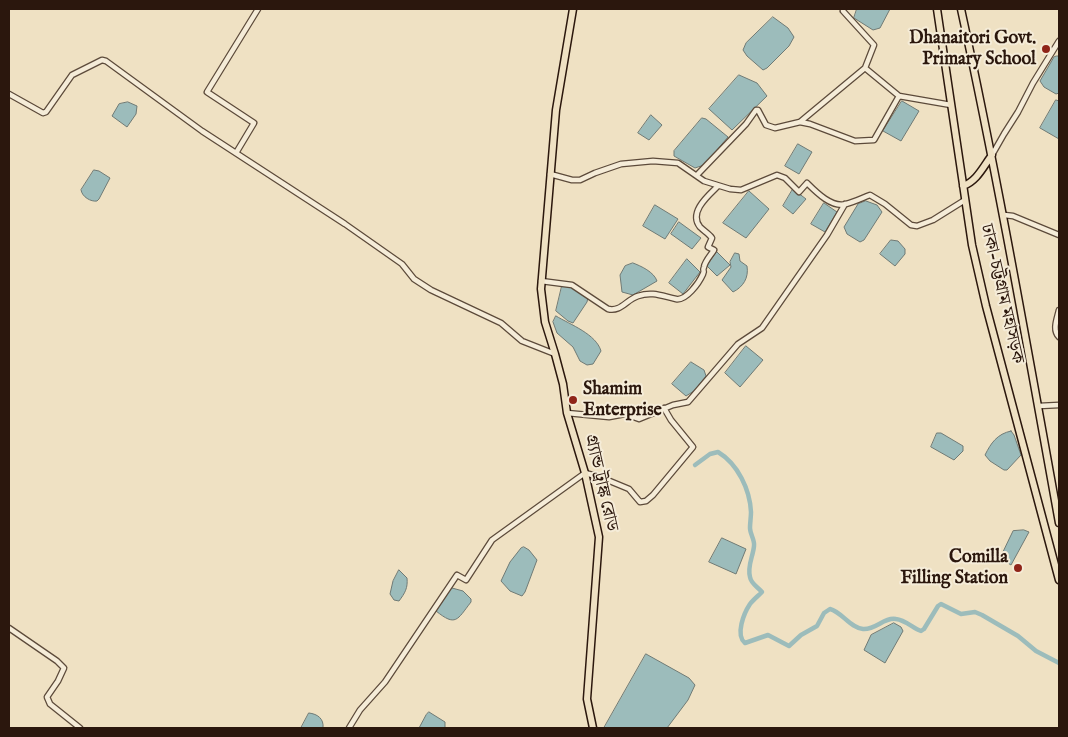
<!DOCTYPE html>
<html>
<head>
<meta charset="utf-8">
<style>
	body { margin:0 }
	#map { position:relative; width:1068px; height:737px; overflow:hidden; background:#efe1c3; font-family:"IM FELL English",serif }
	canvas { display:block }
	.frame { position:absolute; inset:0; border:10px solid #2b170d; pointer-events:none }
</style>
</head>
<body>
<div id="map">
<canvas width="1068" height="737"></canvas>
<div class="frame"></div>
</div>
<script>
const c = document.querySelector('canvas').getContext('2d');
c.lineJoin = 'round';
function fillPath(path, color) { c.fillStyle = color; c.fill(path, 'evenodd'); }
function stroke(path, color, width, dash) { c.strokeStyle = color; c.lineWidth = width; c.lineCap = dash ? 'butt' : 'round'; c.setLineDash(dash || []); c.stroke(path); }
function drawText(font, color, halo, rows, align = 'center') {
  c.font = font + ' "IM FELL English","Noto Serif Bengali",serif'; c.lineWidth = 4; c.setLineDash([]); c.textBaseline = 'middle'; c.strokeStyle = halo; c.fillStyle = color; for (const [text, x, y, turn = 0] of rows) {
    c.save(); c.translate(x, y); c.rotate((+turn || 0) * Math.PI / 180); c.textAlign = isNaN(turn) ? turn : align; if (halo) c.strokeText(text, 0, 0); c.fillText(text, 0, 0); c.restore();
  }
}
const water = new Path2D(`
	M857 9H890L880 28 873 30 854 18Z
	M773 17 788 28 794 37 789 46 767 68 763 70 747 56 743 50 746 43Z
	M1057 56H1059V93L1056 94 1044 87 1040 81 1054 57Z
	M739 75 757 83 767 96 732 130 709 109Z
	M1056 100 1059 101V139L1040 128Z
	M902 101 919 111 901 141 883 131Z
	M128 102 137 106 136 114 127 127 112 116 119 104Z
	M651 115 662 125 649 140 638 133Z
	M702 118 706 119 728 137 704 165 695 168 674 156V151Z
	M798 144 812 152 799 174 785 166Z
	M94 170 99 171 110 178 99 199 97 201C91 202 82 197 81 190Z
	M793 189 806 199 793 214 783 206Z
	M749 191 769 209 746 238 723 223Z
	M866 201 877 205 882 212 864 240 860 242 847 234 844 227 858 204Z
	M824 203 837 212 825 232 811 224Z
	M655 205 678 219 665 239 643 226Z
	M679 222 701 238 692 249 671 234Z
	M891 240 898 241 905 249V254L895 266 880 254Z
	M717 252 730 265 717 276 707 266Z
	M735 253 739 254 740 261 747 266C749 278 743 287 733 292L722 280 731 267 730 262Z
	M687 259 700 272 683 294 669 283Z
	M633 263C641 266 654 272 657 281L633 295 622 292 620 275 625 266Z
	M562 286H571L588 297 587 302 573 323 568 321 556 311Z
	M556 316C571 325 596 334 601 351L593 364 587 365 580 361 573 347 557 333 553 322Z
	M746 346 763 360 740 387 725 373Z
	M691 362 704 370 706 376 694 391 686 396 672 384Z
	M1011 431 1014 435 1021 455 1007 470H1004L990 461 985 455C991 443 997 434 1011 431Z
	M937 433H941L963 446V451L954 460 931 447Z
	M1024 530 1029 532 1011 565 1000 558 1013 531Z
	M722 538 746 549 736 574 709 562Z
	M524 547 529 550 537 560 525 592 522 596 510 591 501 581 510 562 521 548Z
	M399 570 407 578C408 588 405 593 399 601L394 600 390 594 393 581Z
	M452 588 463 591 471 599V602C457 620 456 627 436 611L437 608Z
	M894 623 901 627 903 631 885 663 864 650 871 635Z
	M646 654 689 678 695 685 688 700 667 728H604Z
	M429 712 445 722V728H419L426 715Z
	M309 713C318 714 324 719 323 728H301Z`);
fillPath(water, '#9cbcbb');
stroke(water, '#6f7a75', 1);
stroke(new Path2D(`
	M695 465 710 454 718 452C738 464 750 490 751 512 751 517 750 523 750 528 750 534 755 540 754 546 753 557 747 566 750 577 751 584 758 587 762 592 758 596 753 600 750 604 744 613 735 635 745 643L768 635 789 646 801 635 817 626 824 613 830 609C842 612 850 628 863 629 876 630 884 617 896 619 905 620 913 628 921 631L924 629 938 606 941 604 961 614 975 612 982 615 1018 636 1036 651 1059 663`), '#9cbcbb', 4.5);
const minor = new Path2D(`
	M843 11 874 45 865 68 899 96
	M9 94 43 113 46 112 72 75 102 60 106 61 202 131 345 224 402 264 414 279 431 290 501 323 522 341 555 354
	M800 122 865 68
	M236 153 254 123 207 92 258 9
	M992 155 1004 134 1018 112 1033 83 1059 41
	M550 174 572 180H580L595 173 621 164 653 161 678 163 704 181 730 189 741 190 777 175 785 178 799 192 807 183C817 193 832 208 846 204 854 202 862 198 870 195L885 204 911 225 917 226 933 220 965 200
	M697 175 746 124 756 110H758L766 125 775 128 800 122 810 124 855 141 874 140 899 96 951 105
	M1004 215 1013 216 1059 235
	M541 281 572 285 608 309C621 312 626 300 638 296 652 291 662 296 676 299 686 301 699 283 703 274 705 269 702 272 704 267 705 261 711 255 714 250L708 247 712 238C709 234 704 231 700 227 688 212 709 195 718 186
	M1059 310C1057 319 1052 330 1059 337
	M1039 406 1059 405
	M567 413 609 417 625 414 639 419 673 405 688 402 738 344 762 328 827 235 845 204
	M9 628 57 661 64 668 58 681 47 697 50 704 80 728
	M349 728 360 710 385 682 457 575 466 580 492 540 585 473 600 477 629 489 640 502 646 501 653 495 693 447 671 420 664 408`);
const highway = new Path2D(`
	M573 9 556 110 541 289 545 322 555 354 563 384 567 413 585 473 599 537 587 699 593 728
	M937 9 972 245 986 306 1059 580
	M961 9C998 179 1028 351 1059 523
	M963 186C977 181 983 167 992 155`);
stroke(minor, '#5c4a3a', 7);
stroke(highway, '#2b170d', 9);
stroke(minor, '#f5ecd8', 4.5);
stroke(highway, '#efe1c3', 6);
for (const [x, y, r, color] of [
	[1046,49,5,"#8f2418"],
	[573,400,5,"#8f2418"],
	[1018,568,5,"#8f2418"]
]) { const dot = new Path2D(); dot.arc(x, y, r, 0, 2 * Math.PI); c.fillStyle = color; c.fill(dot); stroke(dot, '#f5ecd8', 2); }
drawText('bold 18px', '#2b170d', '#f5ecd8', [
	["Dhanaitori Govt.",1036,39],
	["Primary School",1036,60],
	["Shamim",583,390,"left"],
	["Enterprise",583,411,"left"],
	["Comilla",1008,558],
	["Filling Station",1008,579]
], 'right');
drawText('18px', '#2b170d', '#f5ecd8', [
	["ঢাকা-চট্টগ্রাম মহাসড়ক",1001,294,77],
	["গ্র্যান্ড ট্রাঙ্ক রোড",600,483,77]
]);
</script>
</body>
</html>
